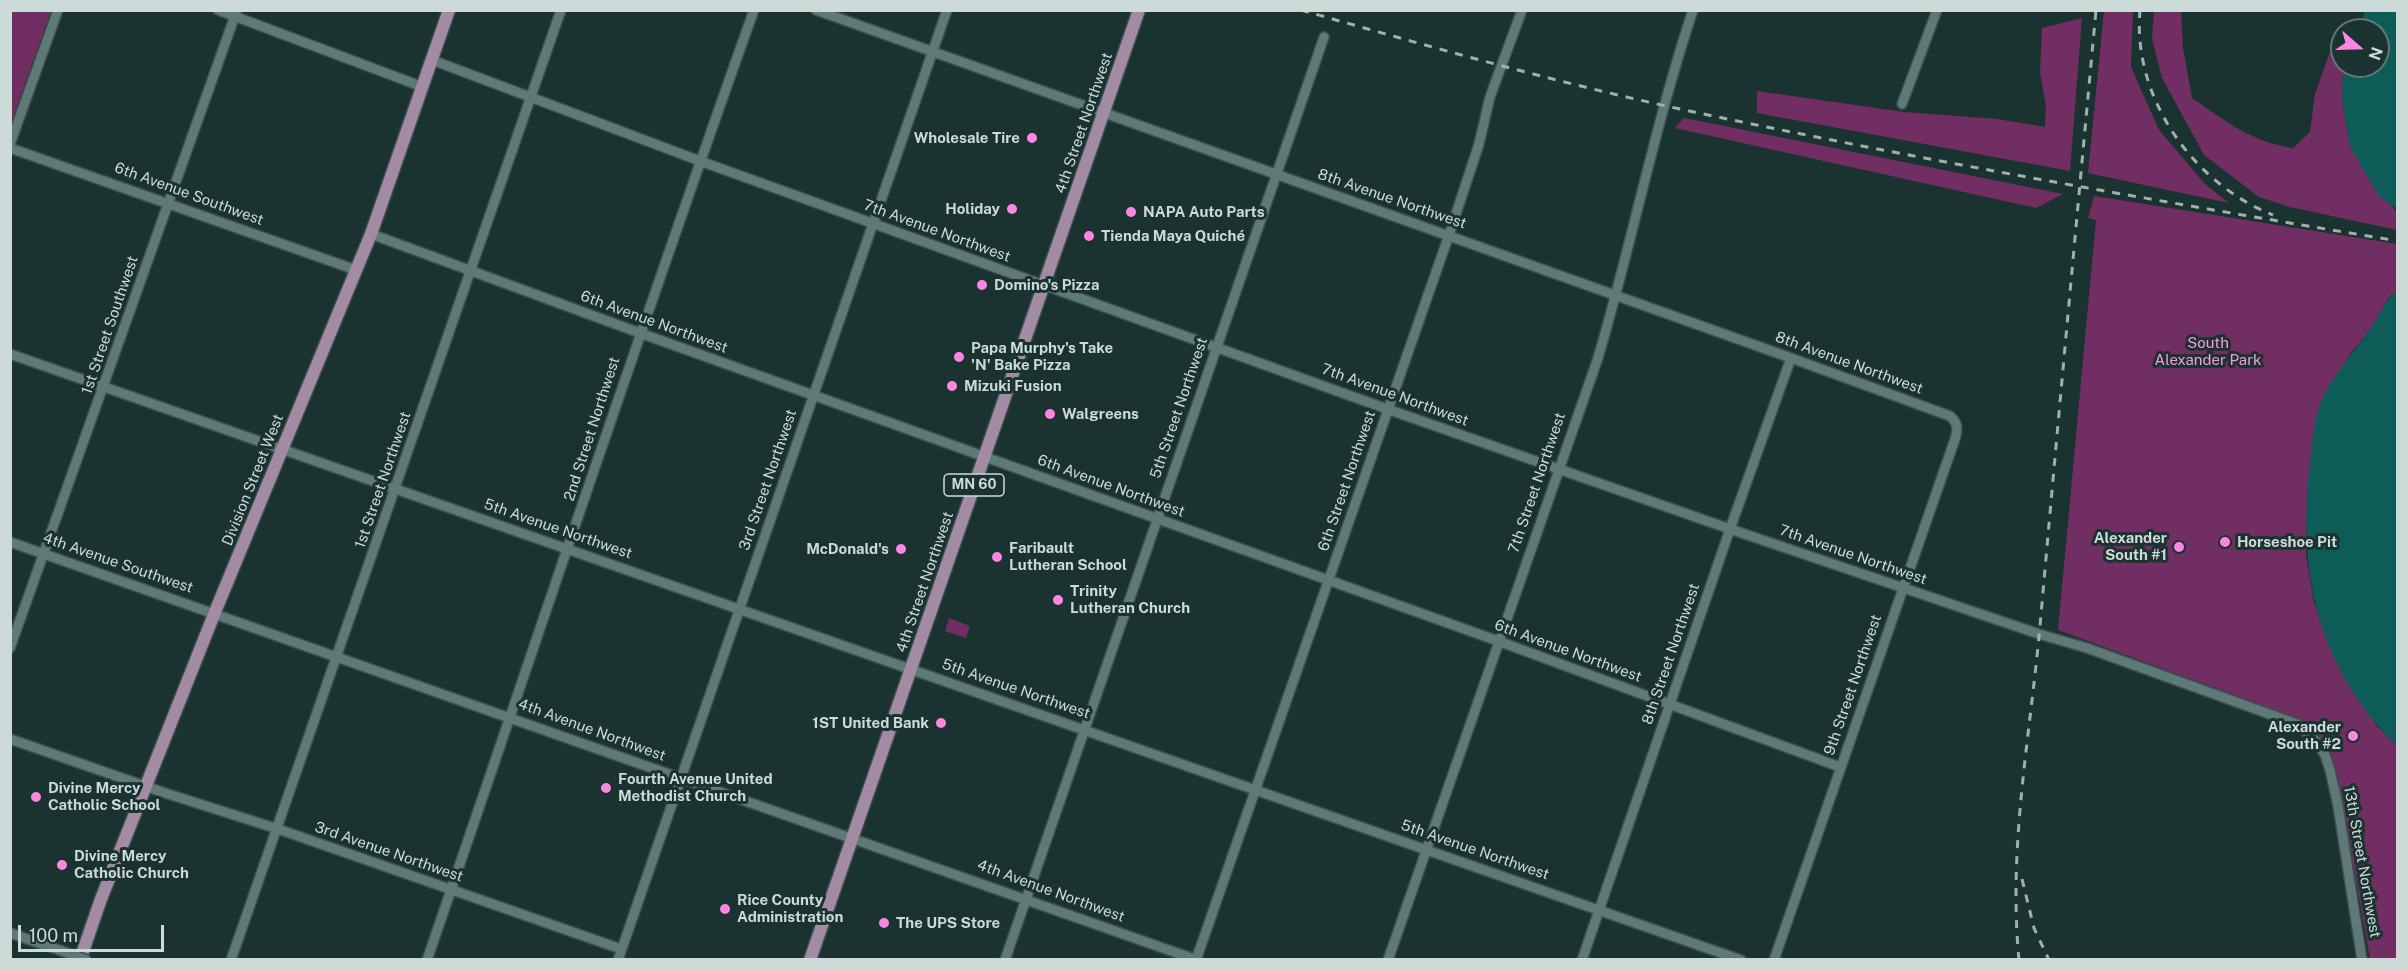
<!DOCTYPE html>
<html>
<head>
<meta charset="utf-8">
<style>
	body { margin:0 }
	#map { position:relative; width:2408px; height:970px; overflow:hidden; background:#1b3330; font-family:"Public Sans",sans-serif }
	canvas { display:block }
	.frame { position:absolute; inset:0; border:12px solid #ccdad8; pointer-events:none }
	.north { position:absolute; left:2330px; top:18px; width:60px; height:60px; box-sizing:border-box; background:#1b3330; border:2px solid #627673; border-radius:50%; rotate:110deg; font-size:16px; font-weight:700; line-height:24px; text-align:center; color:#ccdad8 }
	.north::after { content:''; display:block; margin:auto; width:21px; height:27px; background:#fe86e1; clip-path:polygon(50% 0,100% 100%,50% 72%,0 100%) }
	.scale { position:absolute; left:18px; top:925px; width:146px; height:27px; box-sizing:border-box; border:3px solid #ccdad8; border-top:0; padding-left:8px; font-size:18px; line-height:21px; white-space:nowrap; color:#ccdad8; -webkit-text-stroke:4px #1b3330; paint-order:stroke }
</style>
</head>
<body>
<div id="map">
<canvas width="2408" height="970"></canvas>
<div class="frame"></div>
<div class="north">N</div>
<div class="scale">100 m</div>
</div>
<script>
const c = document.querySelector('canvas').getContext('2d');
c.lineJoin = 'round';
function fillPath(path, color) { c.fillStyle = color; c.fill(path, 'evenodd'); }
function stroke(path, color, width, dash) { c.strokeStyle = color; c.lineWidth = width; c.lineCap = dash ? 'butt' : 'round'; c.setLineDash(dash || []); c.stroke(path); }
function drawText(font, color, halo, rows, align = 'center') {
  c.font = font + ' "Public Sans",sans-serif'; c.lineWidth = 6; c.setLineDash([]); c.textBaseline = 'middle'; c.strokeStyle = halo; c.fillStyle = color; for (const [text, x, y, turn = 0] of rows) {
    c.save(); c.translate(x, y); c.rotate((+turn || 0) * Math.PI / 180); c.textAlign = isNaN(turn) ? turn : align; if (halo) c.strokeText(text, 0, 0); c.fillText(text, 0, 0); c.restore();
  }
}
fillPath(new Path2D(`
	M11 10 51 11 11 123 10 11Z
	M2104 11H2133L2131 67 2159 130 2205 184 2229 203 2088 173Z
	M2154 11H2181L2183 48 2192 98C2226 121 2251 142 2293 148L2310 132 2315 94 2336 35 2342 39V66H2348L2342 98 2350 147 2397 213V230L2290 207 2259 197 2204 155 2162 78 2152 39Z
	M2082 18 2070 171 1757 113V91L1904 112 1997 119 2045 127 2046 107 2040 72 2042 28Z
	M1684 118 2063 194 2036 208 1675 128Z
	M2094 196 2397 244V290L2388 299 2370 330 2351 353 2324 396 2314 431 2307 495 2306 555 2314 603 2376 725 2397 746V959H2370L2337 774C2330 747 2317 728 2291 716L2058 630 2096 220 2088 218Z
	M949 618 970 626 966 638 945 631Z`), '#712e62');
fillPath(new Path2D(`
	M2365 11H2397V209L2379 196 2350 147 2342 98 2343 66H2378V30H2359Z
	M2397 290V746C2319 668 2298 578 2309 470 2312 446 2313 417 2324 395 2336 371 2354 352 2369 331 2379 317 2384 302 2397 290Z`), '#0d5c57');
const minor = new Path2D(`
	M218 10 423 87
	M816 10 1791 358 1950 416C1958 423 1958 429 1955 439L1774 960
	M432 60 700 161 1387 409 1730 529 2039 634 2087 648 2297 724 2317 742 2325 755 2330 770 2338 806 2362 960
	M1902 104 1937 10
	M10 144 58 10
	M10 148 356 270
	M371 234 640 333 1498 641 1840 767
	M10 354 1741 960
	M10 542 1197 960
	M10 648 237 10
	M10 739 162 792 278 829 621 949
	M10 933 62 951
	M231 960 561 10
	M427 960C536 643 641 326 754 10
	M618 960 947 10
	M1005 960 1324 37
	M1196 960 1449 235 1479 144 1490 97 1522 10
	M1388 960 1598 358C1632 243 1655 124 1693 10
	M1582 960 1730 529 1791 358`);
const major = new Path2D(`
	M80 960 101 899 215 612 371 234 449 10
	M810 960 1139 10`);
stroke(minor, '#3b504e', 12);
stroke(major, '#3b504e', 15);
stroke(minor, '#5f7976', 9);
stroke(major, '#a48ba4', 12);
stroke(new Path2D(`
	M1301 10C1431 47 1561 84 1694 112 1927 161 2162 202 2398 241
	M2140 10C2132 98 2194 184 2273 215
	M2022 879 2034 928 2049 960
	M2019 960C2008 847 2030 737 2040 626 2058 421 2077 216 2096 10`), '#9fb0ae', 3, [8, 8]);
const minorBridge = new Path2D(`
	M62 951 87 960`);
stroke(minorBridge, '#3b504e', 12, []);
stroke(minorBridge, '#5f7976', 9);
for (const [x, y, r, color] of [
	[1032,138,6,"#fe86e1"],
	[1012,209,6,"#fe86e1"],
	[1131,212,6,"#fe86e1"],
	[1089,236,6,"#fe86e1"],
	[982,285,6,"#fe86e1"],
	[959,357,6,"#fe86e1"],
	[952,386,6,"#fe86e1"],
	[1050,414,6,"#fe86e1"],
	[2225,542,6,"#fe86e1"],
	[2179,547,6,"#fe86e1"],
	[901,549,6,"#fe86e1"],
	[997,557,6,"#fe86e1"],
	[1058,600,6,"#fe86e1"],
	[941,723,6,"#fe86e1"],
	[2353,736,6,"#fe86e1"],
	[606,788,6,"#fe86e1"],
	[36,797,6,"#fe86e1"],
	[62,865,6,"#fe86e1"],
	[725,909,6,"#fe86e1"],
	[884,923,6,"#fe86e1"]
]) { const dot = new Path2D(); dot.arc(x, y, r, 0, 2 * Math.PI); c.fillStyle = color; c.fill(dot); stroke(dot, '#1b3330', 2); }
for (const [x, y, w] of [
	[974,485,60]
]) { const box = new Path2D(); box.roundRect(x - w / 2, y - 11, w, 22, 4.5); c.fillStyle = '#1b3330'; c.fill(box); stroke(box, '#ccdad8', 1.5); }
drawText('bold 14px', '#ccdad8', null, [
	["MN 60",974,485]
]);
drawText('15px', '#ccdad8', '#1b3330', [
	["4th Street Northwest",1084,123,-71],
	["6th Avenue Southwest",189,194,20],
	["8th Avenue Northwest",1392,199,19],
	["7th Avenue Northwest",937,231,20],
	["6th Avenue Northwest",654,322,20],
	["1st Street Southwest",110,325,-71],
	["8th Avenue Northwest",1849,363,20],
	["7th Avenue Northwest",1395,395,20],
	["5th Street Northwest",1179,408,-71],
	["2nd Street Northwest",592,429,-72],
	["Division Street West",253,480,-68],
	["1st Street Northwest",383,480,-71],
	["3rd Street Northwest",768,480,-71],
	["6th Street Northwest",1347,481,-71],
	["7th Street Northwest",1537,483,-71],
	["6th Avenue Northwest",1111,486,20],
	["5th Avenue Northwest",558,529,19],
	["7th Avenue Northwest",1853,555,19],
	["4th Avenue Southwest",118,563,19],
	["4th Street Northwest",925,582,-71],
	["6th Avenue Northwest",1568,651,20],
	["8th Street Northwest",1671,654,-71],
	["9th Street Northwest",1853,685,-71],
	["5th Avenue Northwest",1016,689,19],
	["4th Avenue Northwest",592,730,20],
	["5th Avenue Northwest",1475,850,19],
	["3rd Avenue Northwest",389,852,19],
	["13th Street Northwest",2362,862,80],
	["4th Avenue Northwest",1051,891,20]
]);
drawText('bold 15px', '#ccdad8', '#1b3330', [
	["Wholesale Tire",1020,138,"right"],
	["Holiday",1000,209,"right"],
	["NAPA Auto Parts",1143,212],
	["Tienda Maya Quiché",1101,236],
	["Domino's Pizza",994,285],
	["Papa Murphy's Take",971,348],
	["'N' Bake Pizza",971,365],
	["Mizuki Fusion",964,386],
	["Walgreens",1062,414],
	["Alexander",2167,538,"right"],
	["South #1",2167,555,"right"],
	["Horseshoe Pit",2237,542],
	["Faribault",1009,548],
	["Lutheran School",1009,565],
	["McDonald's",889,549,"right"],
	["Trinity",1070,591],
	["Lutheran Church",1070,608],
	["1ST United Bank",929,723,"right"],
	["Alexander",2341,727,"right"],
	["South #2",2341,744,"right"],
	["Fourth Avenue United",618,779],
	["Methodist Church",618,796],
	["Divine Mercy",48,788],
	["Catholic School",48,805],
	["Divine Mercy",74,856],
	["Catholic Church",74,873],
	["Rice County",737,900],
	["Administration",737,917],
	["The UPS Store",896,923]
], 'left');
drawText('15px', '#fd99e3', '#1b3330', [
	["South",2208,343],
	["Alexander Park",2208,360]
]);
</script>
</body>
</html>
